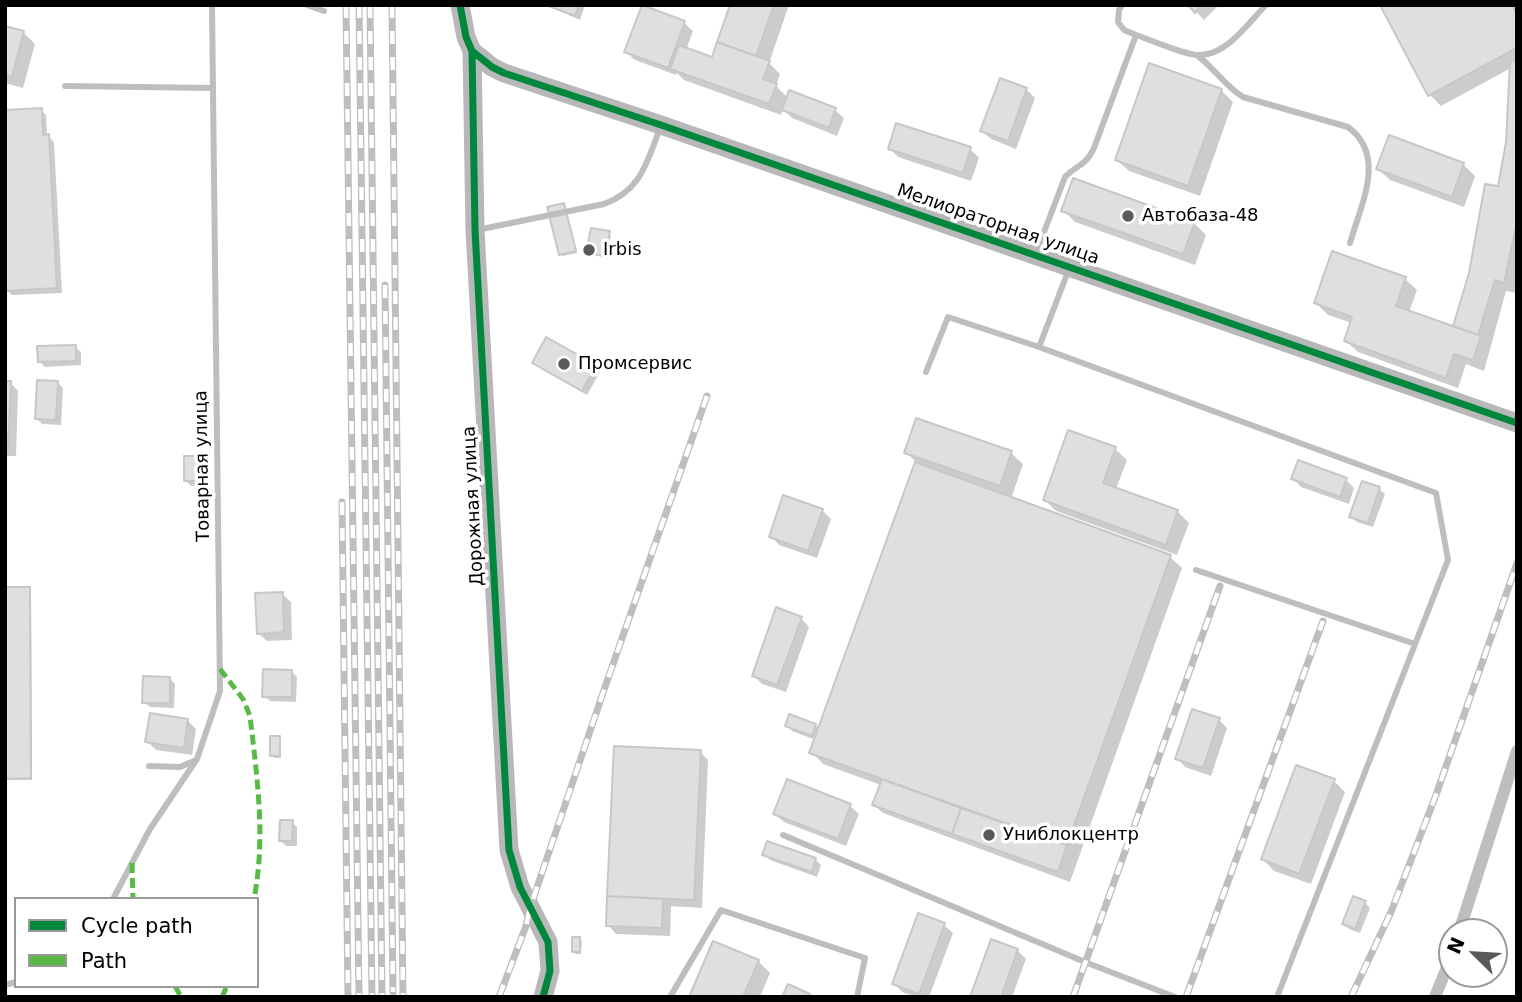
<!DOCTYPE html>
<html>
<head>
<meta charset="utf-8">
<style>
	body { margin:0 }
	#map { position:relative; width:1522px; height:1002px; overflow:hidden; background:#fff; font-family:"DejaVu Sans",sans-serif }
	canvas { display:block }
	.frame { position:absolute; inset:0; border:7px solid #000; pointer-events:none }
	.legend { position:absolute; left:14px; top:897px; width:245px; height:91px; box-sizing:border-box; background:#fff; border:2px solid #999; margin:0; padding:9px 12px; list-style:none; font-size:21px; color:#000 }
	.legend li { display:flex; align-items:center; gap:14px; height:35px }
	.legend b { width:35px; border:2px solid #999 }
	.north { position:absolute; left:1438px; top:918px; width:70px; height:70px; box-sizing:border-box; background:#fff; border:2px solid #999; border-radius:50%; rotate:294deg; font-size:19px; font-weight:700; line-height:28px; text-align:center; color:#000 }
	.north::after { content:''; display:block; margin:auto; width:24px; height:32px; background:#595959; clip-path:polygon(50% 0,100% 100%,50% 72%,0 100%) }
</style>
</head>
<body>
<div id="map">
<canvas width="1522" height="1002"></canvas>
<div class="frame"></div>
<ul class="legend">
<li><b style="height:9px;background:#00873e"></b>Cycle path</li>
<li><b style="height:9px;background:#58b947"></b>Path</li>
</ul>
<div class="north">N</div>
</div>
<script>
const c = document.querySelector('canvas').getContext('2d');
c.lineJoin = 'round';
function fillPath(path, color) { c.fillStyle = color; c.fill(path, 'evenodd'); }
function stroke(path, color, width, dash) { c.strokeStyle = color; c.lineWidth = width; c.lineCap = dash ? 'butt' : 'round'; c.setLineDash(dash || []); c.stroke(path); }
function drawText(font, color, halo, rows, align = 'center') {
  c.font = font + ' "DejaVu Sans",sans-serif'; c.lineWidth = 7; c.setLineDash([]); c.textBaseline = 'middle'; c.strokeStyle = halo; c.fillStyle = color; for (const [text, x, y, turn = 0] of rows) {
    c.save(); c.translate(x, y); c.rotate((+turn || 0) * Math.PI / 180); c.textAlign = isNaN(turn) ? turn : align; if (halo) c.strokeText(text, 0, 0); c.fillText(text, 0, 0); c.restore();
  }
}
fillPath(new Path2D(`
	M546 5H585L580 20Z
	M732 5H789L769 63 780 74 776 86 788 98 835 110 844 118 837 136 792 118 783 109 781 115 684 80 677 73 676 75 635 60 626 52 684 23 693 31 686 50 713 59Z
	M1190 5H1219L1204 20Z
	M1382 5H1516L1517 7V287L1516 293 1506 291 1484 371 1466 364 1458 388 1358 352 1346 341 1352 323 1328 315 1316 303 1405 279 1417 290 1409 312 1454 329 1499 188 1508 142 1511 68 1441 106 1430 95Z
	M5 27 23 32 35 44 23 88 5 83Z
	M1026 89 1035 98 1016 149 991 139 982 131Z
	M1221 90 1233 102 1200 196 1129 171 1117 160Z
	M41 110 46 115 47 135 54 142 62 293 12 295 7 290Z
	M890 149H970L979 158 971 181 898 157Z
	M1463 164 1475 176 1464 207 1390 180 1378 169Z
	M563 205 577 253 563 256 561 254Z
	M1063 210 1194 223 1206 235 1195 265 1075 222Z
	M609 233 611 235 607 258 590 254 588 252Z
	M75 347 81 352V365L45 367 39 361Z
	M534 362 595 367 600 372 587 395 540 368Z
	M5 382H10L18 391 16 456H5Z
	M57 382 63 388 61 425 42 424 37 419Z
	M1115 449 1127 460 1116 489 1177 511 1189 523 1177 555 1056 511 1045 500Z
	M906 452 1011 453 1023 464 1011 499 1170 557 1182 568 1070 882 883 813 874 805 881 785 823 764 812 752 816 740 792 731 787 726 815 725 820 729 916 462Z
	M197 457 203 463V486H191L186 481Z
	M1293 478 1346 480 1354 488 1349 504 1301 487Z
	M1379 489 1385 494 1373 527 1357 522 1351 516Z
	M822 510 831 519 817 558 779 545 771 536Z
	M29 589 31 591 32 780H9L7 778Z
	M282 594 291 602 292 640 267 641 258 633Z
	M801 618 809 627 786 692 762 684 754 676Z
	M291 671 297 677 296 702 270 701 264 696Z
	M170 679 175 684 174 708 150 707 144 702Z
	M1219 720 1227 728 1211 776 1185 767 1177 758Z
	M188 721 196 729 192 755 156 750 147 741Z
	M279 738 281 740V758H274L272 756Z
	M616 748 700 752 708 760 702 908 671 906 670 936 616 934 608 925Z
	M1334 781 1345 792 1311 884 1274 871 1263 859Z
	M850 806 859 814 846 846 784 822 775 814Z
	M292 822 297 827V846H286L281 841Z
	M768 843 816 860 821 865 817 877 770 860 764 854Z
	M1365 903 1370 908 1360 933 1349 929 1344 923Z
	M944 925 953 933 929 997H916L902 992 894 983Z
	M579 939 582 941 581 954H576L573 951Z
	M1017 950 1026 959 1012 997H972Z
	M758 961 770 973 760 997H691Z`), '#0003');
const building = new Path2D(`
	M546 5H579L575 16Z
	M642 5 685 21 668 68 624 52Z
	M730 5H774L756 56 717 42Z
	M1188 5H1202L1195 13Z
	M1380 5H1512L1517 14V48L1428 96Z
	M5 26 24 31 12 77 5 75Z
	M717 42 770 61 763 79 777 84 769 104 670 69 679 45 712 57Z
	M1517 60V221L1504 283 1495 280 1478 335 1453 326 1469 273 1485 184 1498 186 1506 142 1510 61Z
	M1149 63 1222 89 1188 186 1115 160Z
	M1000 78 1027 88 1008 141 980 131Z
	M789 90 836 108 829 128 782 110Z
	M42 108 43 135 49 134 57 288 5 291V110Z
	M896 123 971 147 963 173 888 149Z
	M1389 135 1464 163 1452 197 1376 169Z
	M1073 178 1195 222 1183 254 1061 211Z
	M564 203 576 251 559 255 547 207Z
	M591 228 610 231 605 256 586 253Z
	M1332 251 1406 277 1396 306 1481 336 1473 360 1454 354 1446 378 1344 341 1352 317 1314 303Z
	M546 337 596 365 582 391 532 363Z
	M76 345V361L38 362 37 346Z
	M37 380 58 381 56 420 35 419Z
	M5 381H11L8 449H5Z
	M916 418 1012 451 1000 486 904 453Z
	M1068 430 1116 447 1103 483 1178 510 1166 545 1043 500Z
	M184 456H198V481H184Z
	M1298 460 1347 478 1340 497 1291 479Z
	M915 462 1171 555 1067 845 809 753Z
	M1362 481 1380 487 1368 523 1349 517Z
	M783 495 823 509 808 551 769 537Z
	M5 587H30L31 778 5 779Z
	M283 592 284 632 257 634 255 593Z
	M776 607 802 617 777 685 752 676Z
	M263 669 292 670V697H262Z
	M143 676 170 677V703H142Z
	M1192 709 1220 718 1203 768 1175 759Z
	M150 713 188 719 184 748 145 742Z
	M789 714 816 724 812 736 785 726Z
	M270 736H280V756H270Z
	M614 746 701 750 694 900 607 896Z
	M1296 765 1335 779 1299 874 1261 859Z
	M787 779 851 804 838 839 773 814Z
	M882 779 961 808 952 834 872 805Z
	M961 808 1067 845 1058 872 952 834Z
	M280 820H293L292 841H279Z
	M767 841 816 858 812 872 762 855Z
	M607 896 663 899 662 928 606 926Z
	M1353 896 1366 901 1355 929 1342 924Z
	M918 913 945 923 919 994 892 984Z
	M572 937H580V952H572Z
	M991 939 1018 949 1001 997H970Z
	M713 941 759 960 743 997H689Z
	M788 984 810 994 809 997H782Z`);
fillPath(building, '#dfdfdf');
stroke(building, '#c7c7c7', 2);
stroke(new Path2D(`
	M307 5 324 11
	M1122 5 1119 10 1118 22 1124 30 1136 35
	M1198 56C1215 69 1225 86 1243 97L1348 127C1387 156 1361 204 1350 243
	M65 86 213 88
	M477 230 604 204C642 190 647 161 661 126
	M1036 253 1065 177C1077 164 1085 167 1094 148L1136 35C1151 40 1187 56 1200 55 1227 55 1249 22 1266 5
	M1039 347 1436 493 1448 560 1277 997
	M926 372 948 317 1039 347 1069 269
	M1196 570 1415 644
	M149 766 180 767 196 760
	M783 835 1085 962 1175 997
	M113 899 150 829 197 759 220 691 212 5
	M5 985 16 982
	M670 997 721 910 865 958 857 997`), '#bebebe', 6);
stroke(new Path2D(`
	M1459 932 1517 751
	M1435 997 1452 955`), '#bebebe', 12);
stroke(new Path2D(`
	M460 5 466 37 472 51 475 230 509 850 520 887 548 942 550 971 543 997
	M472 51 492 67 504 73 661 125 1517 423`), '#b8b8b8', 19);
const rail = new Path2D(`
	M346 5 359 997
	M359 5 372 997
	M370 5 382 997
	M392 5 403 997
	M385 285 393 992
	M342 502 348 997
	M499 997 526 926 530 908 605 687 707 396
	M1073 997 1220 586
	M1186 997 1323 621
	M1351 997 1391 912 1436 795 1517 563`);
stroke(rail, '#bebebe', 7);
stroke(rail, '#fff', 4.5, [13]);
stroke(new Path2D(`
	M220 669 243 699 250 716C257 777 266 837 254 899
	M132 863 133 899
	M175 986 181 997
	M222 997 227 986`), '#58b947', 5, [10, 5]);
stroke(new Path2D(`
	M460 5 466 37 472 51 475 230 509 850 520 887 548 942 550 971 543 997
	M472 51 492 67 504 73 661 125 1517 423`), '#00873e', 7);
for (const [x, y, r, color] of [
	[1128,216,7,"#595959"],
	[589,250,7,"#595959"],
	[564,364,7,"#595959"],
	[989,835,7,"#595959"]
]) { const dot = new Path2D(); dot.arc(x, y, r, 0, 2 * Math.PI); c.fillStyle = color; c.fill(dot); stroke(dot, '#fff', 2.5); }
drawText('18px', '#000', '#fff', [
	["Автобаза-48",1142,216],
	["Irbis",603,250],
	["Промсервис",578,364],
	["Униблокцентр",1003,835]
], 'left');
drawText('18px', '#000', '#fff', [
	["Мелиораторная улица",998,225,19],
	["Товарная улица",203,466,-91],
	["Дорожная улица",474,506,-93]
]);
</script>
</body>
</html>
